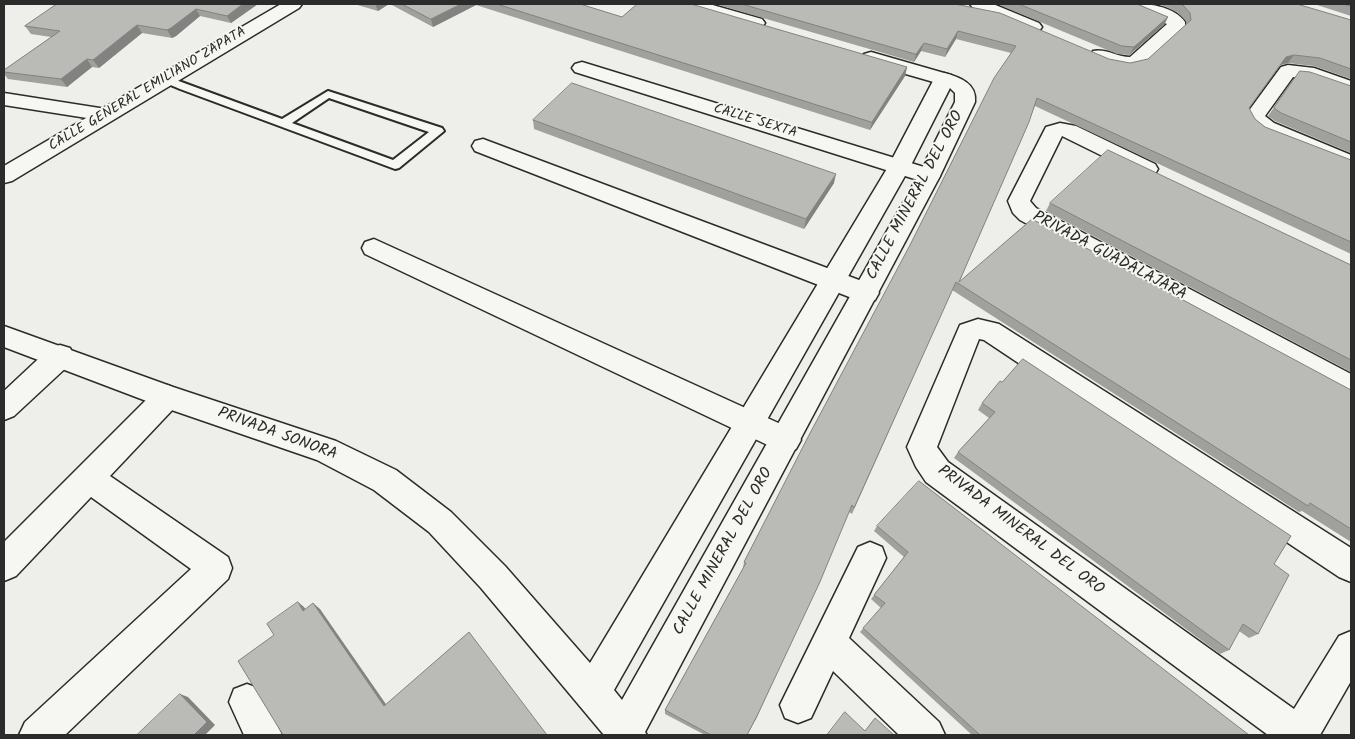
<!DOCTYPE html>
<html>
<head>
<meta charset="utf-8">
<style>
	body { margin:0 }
	#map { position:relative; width:1355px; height:739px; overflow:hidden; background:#eeeeea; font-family:Kalam,sans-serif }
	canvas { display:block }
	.frame { position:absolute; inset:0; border:5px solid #2b2b2b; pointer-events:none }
</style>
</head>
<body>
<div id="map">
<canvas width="1355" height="739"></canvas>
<div class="frame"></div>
</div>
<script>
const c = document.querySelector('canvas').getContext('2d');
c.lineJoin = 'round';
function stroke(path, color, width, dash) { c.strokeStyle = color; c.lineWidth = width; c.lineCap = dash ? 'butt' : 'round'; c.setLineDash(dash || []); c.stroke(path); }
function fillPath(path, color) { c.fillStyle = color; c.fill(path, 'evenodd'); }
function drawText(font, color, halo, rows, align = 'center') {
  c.font = font + ' Kalam,sans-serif'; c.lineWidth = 4; c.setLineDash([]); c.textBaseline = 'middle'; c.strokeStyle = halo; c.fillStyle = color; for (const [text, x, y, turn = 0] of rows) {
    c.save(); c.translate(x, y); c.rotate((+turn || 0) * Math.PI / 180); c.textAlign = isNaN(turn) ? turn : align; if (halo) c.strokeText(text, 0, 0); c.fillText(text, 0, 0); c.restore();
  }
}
const service = new Path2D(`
	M165 76 282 119 328 91 442 128 444 131 399 168 395 169 180 89 161 81 160 79 161 77ZM329 98 429 132 393 160 292 123Z`);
const minor = new Path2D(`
	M682 4H709L762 19 765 23 762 27 756 28 685 8Z
	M970 4H993L1039 23 1042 27 1039 31 1033 32 1027 31 973 8Z
	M1126 4C1145 3 1173 5 1185 22 1185 26 1186 26 1183 29 1179 36 1149 62 1142 66 1130 73 1098 66 1091 55L1093 51C1106 48 1117 57 1130 57L1167 24 1129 8Z
	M871 52 951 75 954 79 951 83 944 85 864 62 861 58 864 54Z
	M582 62 937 171 940 176 937 181 929 183 921 181 575 72 572 68 575 64Z
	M1288 65 1314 68 1351 81V94L1304 78 1293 77 1265 116 1274 123 1351 155V170L1260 133 1251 126 1245 116 1248 112 1281 67Z
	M4 93 106 109 113 111 116 115 113 119 106 121 4 105Z
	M1060 123 1076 126 1155 164 1158 169 1155 174 1147 176 1139 174 1062 136 1030 201 1036 208 1351 374V398L1341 395 1020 220 1013 213 1008 201 1046 127Z
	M483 139 875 286 879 293 875 300 866 303 857 300 475 151 472 146 475 141Z
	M374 239 796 431 801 440 796 449 786 453 776 449 365 254 362 248 365 242Z
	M978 319 999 324 1351 548V582L1339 577 984 340 979 339 937 447 948 462 1294 709 1339 636 1351 631V681L1320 735H1268L926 482 916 467 907 447 960 325Z
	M60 345 70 348 74 356 70 364 14 416 4 420V391L50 348Z
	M167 385 177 389 181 397 177 405 110 476 228 557 232 568 228 579 65 735H19L25 722 191 569 91 497 16 576 4 581V542L157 389Z
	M870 542 882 547 886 558 849 638 939 722 945 735H899L833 671 811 718 798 723 785 718 780 705 858 547Z
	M247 684 260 689 282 735H244L229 702 234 689Z`);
const tertiary = new Path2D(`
	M281 4H302L299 8 12 181 4 183V166Z
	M944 73C959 77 977 83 975 102L940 176 645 732 647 735H604L481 588 429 532 374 490 317 460 157 405 4 347V326L173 387 336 441 396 470 451 512 505 566 590 663 888 167 934 79 937 75ZM950 88 955 93V102L918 176 622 700 614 690 910 167Z`);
stroke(service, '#2b2b2b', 4);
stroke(minor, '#2b2b2b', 3);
stroke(tertiary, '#2b2b2b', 3);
fillPath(service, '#f6f6f2');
fillPath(minor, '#f6f6f2');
fillPath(tertiary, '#f6f6f2');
fillPath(new Path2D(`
	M57 4H258L231 23 200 16 176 36 172 38 142 33 99 68 92 67 67 87 8 79 4 74V70L51 37 31 34 25 26Z
	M354 4H389L378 11Z
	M390 4H580L622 17 907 67 905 76 870 130 476 5 433 27Z
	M715 4H955L1109 59 1130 63 1148 59 1186 25V21L1178 13 1167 7 1157 4H1297L1351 20V79L1314 66 1288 63 1280 65 1249 108 1255 119 1265 127 1351 160V254L1035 106 959 282 1351 390V542L1302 511 1299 512 952 290 852 514 849 512 756 719 747 735H705L665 714V710L743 568 744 562 1011 53 956 39 945 57 921 51 914 62Z
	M997 4H1137L1168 17 1164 25 1129 55 1117 54Z
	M1314 4H1351V16Z
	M1300 71 1351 86V153L1275 121 1268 116Z
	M533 120 834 183 804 229 534 129Z
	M1050 203 1351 265V372L1046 211Z
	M982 403 1274 564 1258 634 1249 638 1239 631 1229 650 1220 654 954 458 958 452 989 418 978 410Z
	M877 526 1249 735H972L860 632 881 608 871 599 904 557 874 531Z`), '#a0a09d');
fillPath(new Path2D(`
	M243 4H258L231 23 227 16Z
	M375 4H389L378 11Z
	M461 4H476V5L433 27 431 19Z
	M196 9 200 16 176 36 172 38 167 30Z
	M1168 17 1164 25 1129 55 1134 47Z
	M137 25 142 33 99 68 93 60Z
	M958 31 956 39 945 57 947 49Z
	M924 43 921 51 914 62 916 54Z
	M1294 55 1288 63 1280 65 1286 57Z
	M87 59 92 67 67 87 61 79Z
	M907 67 905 76 870 130 872 122Z
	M836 174 834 183 804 229 806 219Z
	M298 602 304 607 310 616 303 611Z
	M313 603 320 609 390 710 384 706Z
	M180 694 188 697 215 725 205 735H194Z`), '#828280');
const building = new Path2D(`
	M57 4H243L227 16 196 9 171 28 167 30 137 25 93 60 87 59 61 79 4 72V70L60 31 25 26Z
	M402 4H461L431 19Z
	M497 4H580L622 17 637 4H691L907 67 872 122Z
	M742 4H955L1000 13 1109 59 1130 63 1148 59 1191 20 1190 13 1183 5 1180 4H1297L1351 20V69L1320 58 1294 55 1286 57 1249 108 1255 119 1265 127 1351 160V242L1037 98 1029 122 959 282 1032 219 1351 390V529L1310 503 1308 506 956 282 854 508 852 505 819 584 757 716 747 735H711L665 710 746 563 744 562 808 437 910 245 994 78 1016 46 958 31 947 49 924 43 916 54Z
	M1019 4H1137L1168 17 1134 47 1122 46Z
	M1344 4H1351V6Z
	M1300 71 1310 72 1351 86V142L1281 113 1274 108Z
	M572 83 836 174 806 219 533 120Z
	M1108 150 1351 265V360L1050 203Z
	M1023 359 1291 536 1274 564 1289 575 1258 634 1243 624 1229 650 958 452 995 412 982 403 1000 381 1002 382Z
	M919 481 1249 735H980L863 628 885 603 874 595 908 552 877 526Z
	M298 602 303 611 313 603 384 706 469 632 547 735H283L238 661 274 635 267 624Z
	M180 694 207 722 194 735H137Z
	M845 712 865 731 875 718 894 735H827Z`);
fillPath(building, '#babab7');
stroke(building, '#828280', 1);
drawText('14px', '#2b2b2b', '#f6f6f2', [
	["CALLE GENERAL EMILIANO ZAPATA",148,90,-31],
	["CALLE SEXTA",755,122,17]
]);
drawText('16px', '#2b2b2b', '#f6f6f2', [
	["CALLE MINERAL DEL ORO",916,196,-62],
	["PRIVADA GUADALAJARA",1109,257,28],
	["PRIVADA SONORA",277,435,20],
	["PRIVADA MINERAL DEL ORO",1020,531,37],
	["CALLE MINERAL DEL ORO",724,552,-61]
]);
</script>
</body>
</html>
